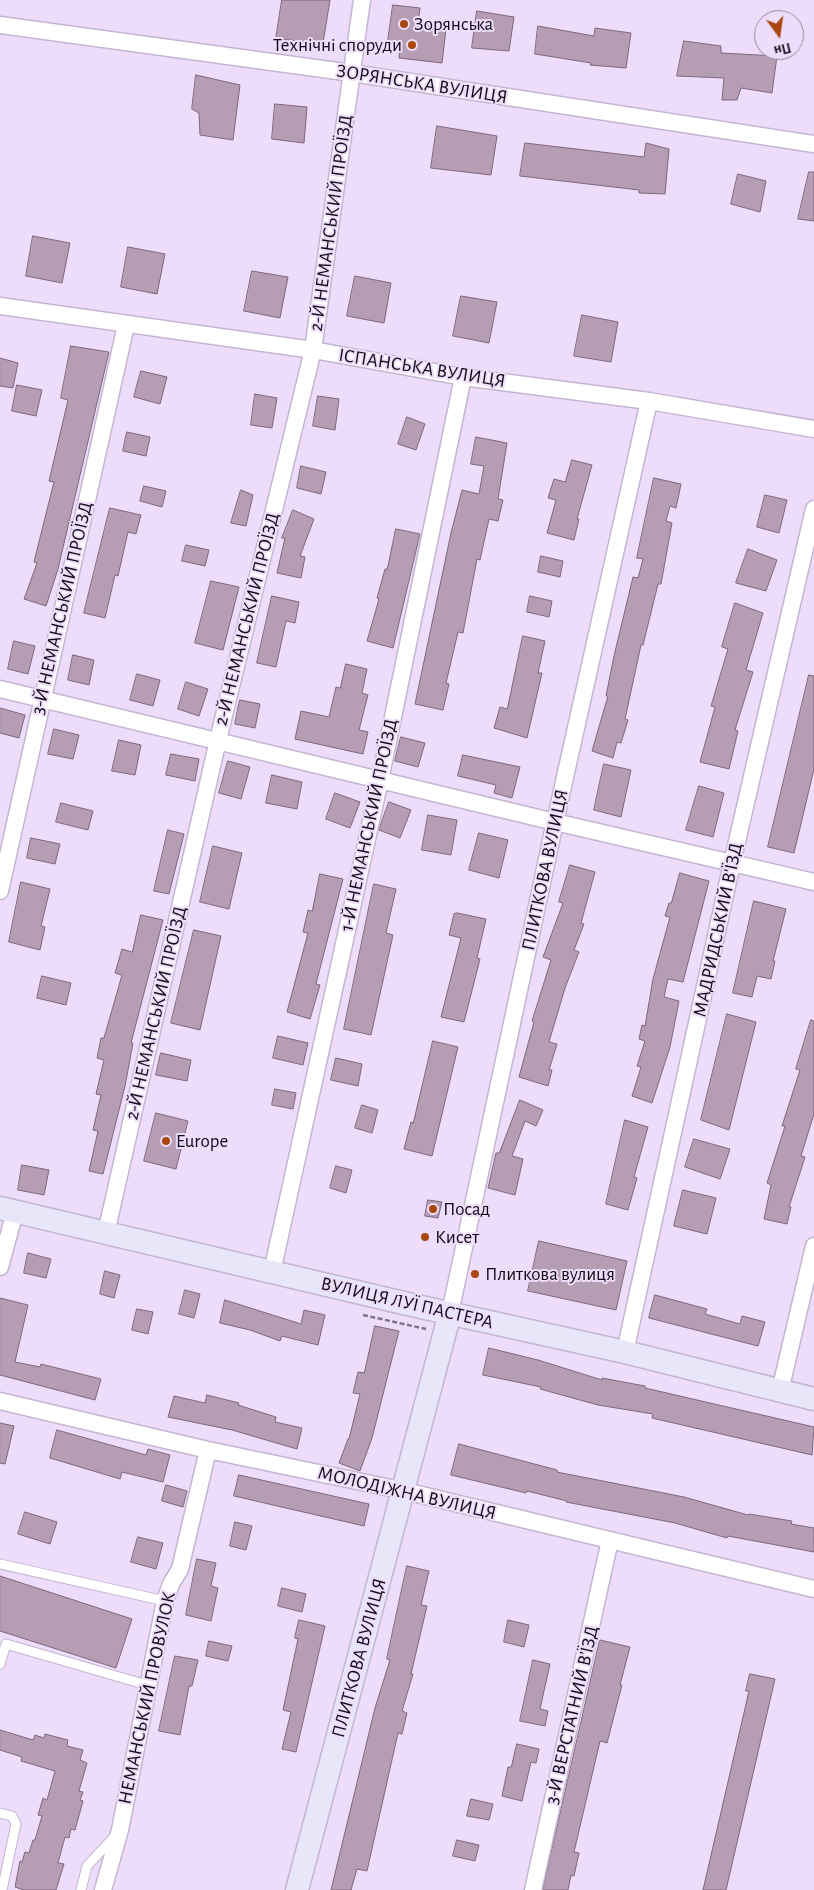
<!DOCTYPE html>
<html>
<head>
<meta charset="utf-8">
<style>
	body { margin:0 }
	#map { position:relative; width:814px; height:1890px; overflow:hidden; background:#edddfa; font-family:"Alegreya Sans",sans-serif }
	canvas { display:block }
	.north { position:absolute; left:754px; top:10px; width:50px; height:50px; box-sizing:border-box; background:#edddfa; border:1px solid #95899e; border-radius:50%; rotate:166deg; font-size:14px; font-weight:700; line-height:20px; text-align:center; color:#110b15 }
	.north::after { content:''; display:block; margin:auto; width:18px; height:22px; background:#aa470e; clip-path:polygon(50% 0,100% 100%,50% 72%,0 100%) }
</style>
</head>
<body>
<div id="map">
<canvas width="814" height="1890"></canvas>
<div class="north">Пн</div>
</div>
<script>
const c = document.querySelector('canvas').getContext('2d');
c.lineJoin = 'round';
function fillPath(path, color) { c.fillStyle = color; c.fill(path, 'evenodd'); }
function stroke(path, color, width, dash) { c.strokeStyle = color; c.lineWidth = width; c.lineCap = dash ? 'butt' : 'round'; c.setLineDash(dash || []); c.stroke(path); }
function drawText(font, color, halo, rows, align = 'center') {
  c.font = font + ' "Alegreya Sans",sans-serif'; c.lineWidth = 4; c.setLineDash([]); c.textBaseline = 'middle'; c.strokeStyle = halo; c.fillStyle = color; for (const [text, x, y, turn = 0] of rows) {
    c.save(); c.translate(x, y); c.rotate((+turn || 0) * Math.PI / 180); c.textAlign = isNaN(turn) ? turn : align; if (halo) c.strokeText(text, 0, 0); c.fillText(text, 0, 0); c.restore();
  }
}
const building = new Path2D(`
	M282 0H330L323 43 276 39Z
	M393 5 420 8 418 23 446 29 442 63 399 58 400 43 388 41Z
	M477 11 514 17 509 51 472 48Z
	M538 26 594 36 595 28 631 33 626 68 590 65 591 63 535 54Z
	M684 41 721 46V53L777 56 772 93 741 88 737 100H722L724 78 677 76Z
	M196 75 240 85 233 140 200 135 199 113 192 109Z
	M275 104 307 107 304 143 272 139Z
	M437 126 497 136 491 175 431 168Z
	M525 143 644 157 646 143 669 149 665 194 639 193V190L520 176Z
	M809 172H814V221L798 219Z
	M738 174 766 181 760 212 731 204Z
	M33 236 70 243 62 283 26 276Z
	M128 247 165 254 157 294 121 287Z
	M252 271 288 277 280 318 244 311Z
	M355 276 391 283 384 323 347 316Z
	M461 296 497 302 489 343 453 336Z
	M582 315 618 322 611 362 574 356Z
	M71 346 109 352 58 569 46 606 24 599 37 563 34 562 54 482 49 481 68 400 61 398Z
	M0 358 18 363 13 388 0 386Z
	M141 371 167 377 160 404 134 397Z
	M17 385 42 390 36 416 12 411Z
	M255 394 277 398 272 428 251 425Z
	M318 396 339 399 335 430 313 426Z
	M407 417 425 424 416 450 398 444Z
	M127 432 150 437 146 456 123 451Z
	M476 437 507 443 498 499 503 500 498 521 489 519 480 560 477 559 463 633 458 632 446 683 449 684 443 710 415 704 451 533 462 490 479 494 484 466 471 464Z
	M572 460 592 465 577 519H579L574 540 547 533 556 500 548 498 554 479 565 482Z
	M301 466 326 472 321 494 297 488Z
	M654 478 681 484 676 508 670 506 666 521 672 523 661 584H658L643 645H641L625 719 628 720 621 743 617 742 613 758 592 751 608 696H606L614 656 633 577 638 578 643 559 637 558Z
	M144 486 166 491 162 507 140 501Z
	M241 490 253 495 246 526 231 523Z
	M765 495 787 500 779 533 757 527Z
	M110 508 141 515 136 534 128 532 118 576 115 575 105 618 84 613Z
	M293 510 314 519 300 556 305 557 301 578 277 573 285 538H282Z
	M396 529 420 534 393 648 367 641 379 599 377 598 385 569H387Z
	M186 545 209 550 205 566 182 561Z
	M748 549 777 560 766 591 736 583Z
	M541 556 563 561 560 577 538 572Z
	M211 581 239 587 223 650 195 643Z
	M272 596 299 602 295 623 286 621 276 667 257 663Z
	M530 596 552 601 549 617 527 612Z
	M735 603 763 613 746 670 753 672 735 730 738 731 729 769 700 762 715 707 711 706 728 649 722 647Z
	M523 636 545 641 538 673H542L527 738 494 728 500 707 507 709Z
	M14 641 35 646 28 674 8 669Z
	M73 655 94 660 89 685 68 680Z
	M346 664 367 669 362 693 368 695 359 730 368 732 363 754 295 739 301 711 329 717 336 687 340 688Z
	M137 674 160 680 153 706 130 700Z
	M809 675 814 676V769L794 853 768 847Z
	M186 682 208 689 199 716 178 709Z
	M240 700 260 704 255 728 235 724Z
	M0 708 25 715 19 738 0 733Z
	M54 729 79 735 73 759 48 754Z
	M401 737 425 743 418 767 395 761Z
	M119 740 141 745 135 775 112 771Z
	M171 754 199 759 195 781 166 775Z
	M463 755 520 767 512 798 494 793 496 785 458 776Z
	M228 761 250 767 241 799 219 793Z
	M604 764 631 770 621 817 594 810Z
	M272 775 302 782 297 809 266 803Z
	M699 786 724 793 713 837 686 830Z
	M335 793 360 802 350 828 326 819Z
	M389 802 411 810 400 838 379 830Z
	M61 803 93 811 88 830 56 822Z
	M428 815 457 820 451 855 422 850Z
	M168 830 184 834 169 894 154 891Z
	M479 833 508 840 499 878 469 870Z
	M31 838 60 844 55 864 27 858Z
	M213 846 242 853 229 909 200 902Z
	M570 865 595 872 581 923 584 924 574 950 579 952 565 988 549 1042 557 1044 549 1070H552L548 1086 519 1077 534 1022 532 1021 551 960 543 957 563 903 559 902Z
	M680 873 709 881 683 982 668 979 664 997 679 1001 670 1047 652 1103 632 1096 641 1067 637 1066 645 1041 639 1039 642 1025 645 1026 653 979 670 917 665 916 669 903H671Z
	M320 874 343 879 316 984 320 985 310 1019 287 1012 308 933 303 932 308 910 312 911Z
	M21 882 50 889 41 926 45 927 40 950 9 942Z
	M374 884 396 889 386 933 393 935 371 1035 344 1029Z
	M754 901 786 909 773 961H775L771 979 757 976 752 997 733 993Z
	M457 913 486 919 477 958 480 959 464 1022 441 1017 461 938 449 935 454 914Z
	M141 915 163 920 131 1043H133L125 1086 103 1174 89 1171 98 1131 93 1130 101 1095 96 1094 104 1060 97 1058 101 1038H104L122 975 115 973 122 949 132 952Z
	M194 930 221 936 200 1030 171 1023Z
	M42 976 71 983 66 1005 37 998Z
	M727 1014 756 1022 729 1130 701 1120Z
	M811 1020 814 1021V1114L801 1156 805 1157 789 1207H791L787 1224 764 1219 771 1185 767 1183 785 1126H782L800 1070 796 1069Z
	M278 1036 308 1043 303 1065 273 1058Z
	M433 1041 458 1047 432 1156 404 1149 411 1122 413 1123Z
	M161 1053 191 1060 187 1081 156 1075Z
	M336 1058 362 1064 358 1086 331 1080Z
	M275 1089 296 1093 293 1109 272 1105Z
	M520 1100 543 1110 536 1126 525 1121 512 1156 523 1159 515 1195 488 1188 496 1153H499Z
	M362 1105 378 1110 372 1133 355 1128Z
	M156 1113 188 1121 176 1169 144 1161Z
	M625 1120 648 1127 634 1177 637 1178 628 1210 606 1204Z
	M694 1139 730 1149 720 1179 685 1167Z
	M22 1165 49 1170 44 1195 18 1190Z
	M336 1166 352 1170 346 1193 330 1188Z
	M683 1190 716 1198 707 1234 674 1226Z
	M428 1200 442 1202 438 1218 425 1216Z
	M539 1241 627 1261 616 1310 528 1291Z
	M28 1253 51 1259 46 1278 24 1273Z
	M105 1271 120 1275 114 1298 100 1294Z
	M185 1290 200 1294 194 1318 179 1314Z
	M655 1295 707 1309 705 1314 740 1324 742 1316 765 1322 758 1346 649 1318Z
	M0 1298 28 1305 15 1362 40 1367 41 1364 101 1379 95 1400 0 1375Z
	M225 1300 301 1324 304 1310 325 1315 318 1345 282 1336 280 1341 250 1330 220 1323Z
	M137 1309 153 1312 148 1334 132 1330Z
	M375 1326 399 1331 372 1438 360 1471 339 1463 348 1439H349L360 1394 353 1393 358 1372 364 1373Z
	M489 1348 538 1360 602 1380V1378L645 1386V1388L814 1427 812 1455 652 1418 653 1414 598 1405 540 1389 541 1387 483 1375Z
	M207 1395 239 1403 238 1405 276 1417 275 1422 302 1428 297 1449 232 1430 168 1417 174 1396 205 1403Z
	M0 1423 14 1426 5 1464 0 1463Z
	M57 1430 146 1455 148 1449 170 1455 163 1482 122 1472 120 1479 50 1458Z
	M459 1444 557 1470V1472L684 1497 748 1515 749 1514 792 1521 791 1524 814 1528V1552L728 1536 727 1538 675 1523 566 1502 567 1501 527 1491 526 1493 451 1475Z
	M239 1475 369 1504 364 1526 234 1496Z
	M166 1485 187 1491 183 1507 162 1501Z
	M25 1512 57 1522 50 1544 18 1534Z
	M235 1522 252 1526 246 1550 230 1546Z
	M138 1537 163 1543 156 1569 131 1562Z
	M197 1559 216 1563 211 1586 218 1588 211 1621 186 1615Z
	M407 1566 429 1571 421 1605 427 1606 411 1674H413L402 1711 407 1713 402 1734 398 1733 367 1871 357 1869 351 1890H331L375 1708 390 1660 387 1659Z
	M0 1576 132 1619 116 1668 0 1631Z
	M282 1588 306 1594 302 1612 278 1606Z
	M299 1620 325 1626 296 1752 282 1749 291 1712 283 1710 298 1639 295 1638Z
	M508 1620 529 1625 524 1647 504 1642Z
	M600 1640 630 1647 620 1685H622L607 1743 600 1741 574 1852 579 1853 574 1876 571 1875 568 1890H543Z
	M209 1641 232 1646 228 1661 206 1656Z
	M175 1656 198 1660 192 1686H189L180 1735 159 1731Z
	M533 1660 550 1664 540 1709 548 1711 545 1726 520 1721Z
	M750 1674 775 1679 726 1890H703L749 1691H746Z
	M0 1730 33 1740 35 1735 44 1738 45 1734 68 1740 67 1746 83 1750 80 1760 87 1763 79 1791 83 1792 80 1800 83 1801 75 1830 71 1829 69 1838 65 1837 58 1863 64 1864 56 1890H24L15 1887 20 1861 22 1862 25 1852 29 1853 33 1840H35L42 1816 38 1815 43 1798 47 1800 55 1771 21 1761 22 1757 0 1750Z
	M517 1744 539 1749 536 1763 531 1762 522 1801 502 1796 508 1767H511Z
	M471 1799 493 1804 489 1820 467 1816Z
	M457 1840 479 1845 475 1861 453 1856Z`);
fillPath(building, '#b59db3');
stroke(building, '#7d677c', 1);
const lane = new Path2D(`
	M0 1564 165 1601
	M0 1664 6 1644 147 1685
	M0 1813 12 1816 16 1824 2 1890
	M81 1890 87 1866 115 1836`);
const street = new Path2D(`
	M0 25 352 73 814 144
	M0 306 313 350 463 377 649 401 814 429
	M0 689 555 822 814 882
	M0 891 126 325
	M106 1233 218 740 313 350 362 0
	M0 1267 15 1212
	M272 1272 380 780 463 377
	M450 1313 555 822 649 401
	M625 1352 732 863 814 509
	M780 1391 814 1246
	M0 1401 208 1450 405 1491 814 1589
	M103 1890 120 1830 165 1601 171 1584 180 1569 208 1450
	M533 1890 610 1540`);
const secondary = new Path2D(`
	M0 1208 412 1305 625 1352 814 1399
	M297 1890 450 1313`);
stroke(lane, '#c4b5d1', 11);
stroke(street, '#c4b5d1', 19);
stroke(secondary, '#c4b5d1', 25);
stroke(new Path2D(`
	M363 1315 426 1329`), '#7f7488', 2.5, [5, 2.5]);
stroke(lane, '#fff', 9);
stroke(street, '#fff', 16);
stroke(secondary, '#e8e6f9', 22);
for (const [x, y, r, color] of [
	[404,24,5,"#aa470e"],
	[412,45,5,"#aa470e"],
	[166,1141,5,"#aa470e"],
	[433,1209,5,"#aa470e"],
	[425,1237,5,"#aa470e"],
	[475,1274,5,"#aa470e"]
]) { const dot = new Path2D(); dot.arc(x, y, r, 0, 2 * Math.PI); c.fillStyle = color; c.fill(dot); stroke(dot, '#edddfa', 2); }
drawText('19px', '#110b15', '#edddfa', [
	["Зорянська",414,24],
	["Технічні споруди",402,45,"right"],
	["Europe",176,1141],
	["Посад",443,1209],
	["Кисет",435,1237],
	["Плиткова вулиця",485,1274]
], 'left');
drawText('19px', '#110b15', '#edddfa', [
	["ЗОРЯНСЬКА ВУЛИЦЯ",422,84,9],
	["2-Й НЕМАНСЬКИЙ ПРОЇЗД",331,223,-82],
	["ІСПАНСЬКА ВУЛИЦЯ",422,368,9],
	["3-Й НЕМАНСЬКИЙ ПРОЇЗД",62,608,-77],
	["2-Й НЕМАНСЬКИЙ ПРОЇЗД",247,619,-76],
	["1-Й НЕМАНСЬКИЙ ПРОЇЗД",369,825,-78],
	["ПЛИТКОВА ВУЛИЦЯ",545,870,-78],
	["МАДРИДСЬКИЙ В'ЇЗД",718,930,-78],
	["2-Й НЕМАНСЬКИЙ ПРОЇЗД",156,1013,-77],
	["ВУЛИЦЯ ЛУЇ ПАСТЕРА",407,1303,13],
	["МОЛОДІЖНА ВУЛИЦЯ",407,1493,13],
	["ПЛИТКОВА ВУЛИЦЯ",359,1658,-75],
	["НЕМАНСЬКИЙ ПРОВУЛОК",147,1698,-78],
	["3-Й ВЕРСТАТНИЙ В’ЇЗД",572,1715,-77]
]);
</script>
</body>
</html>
